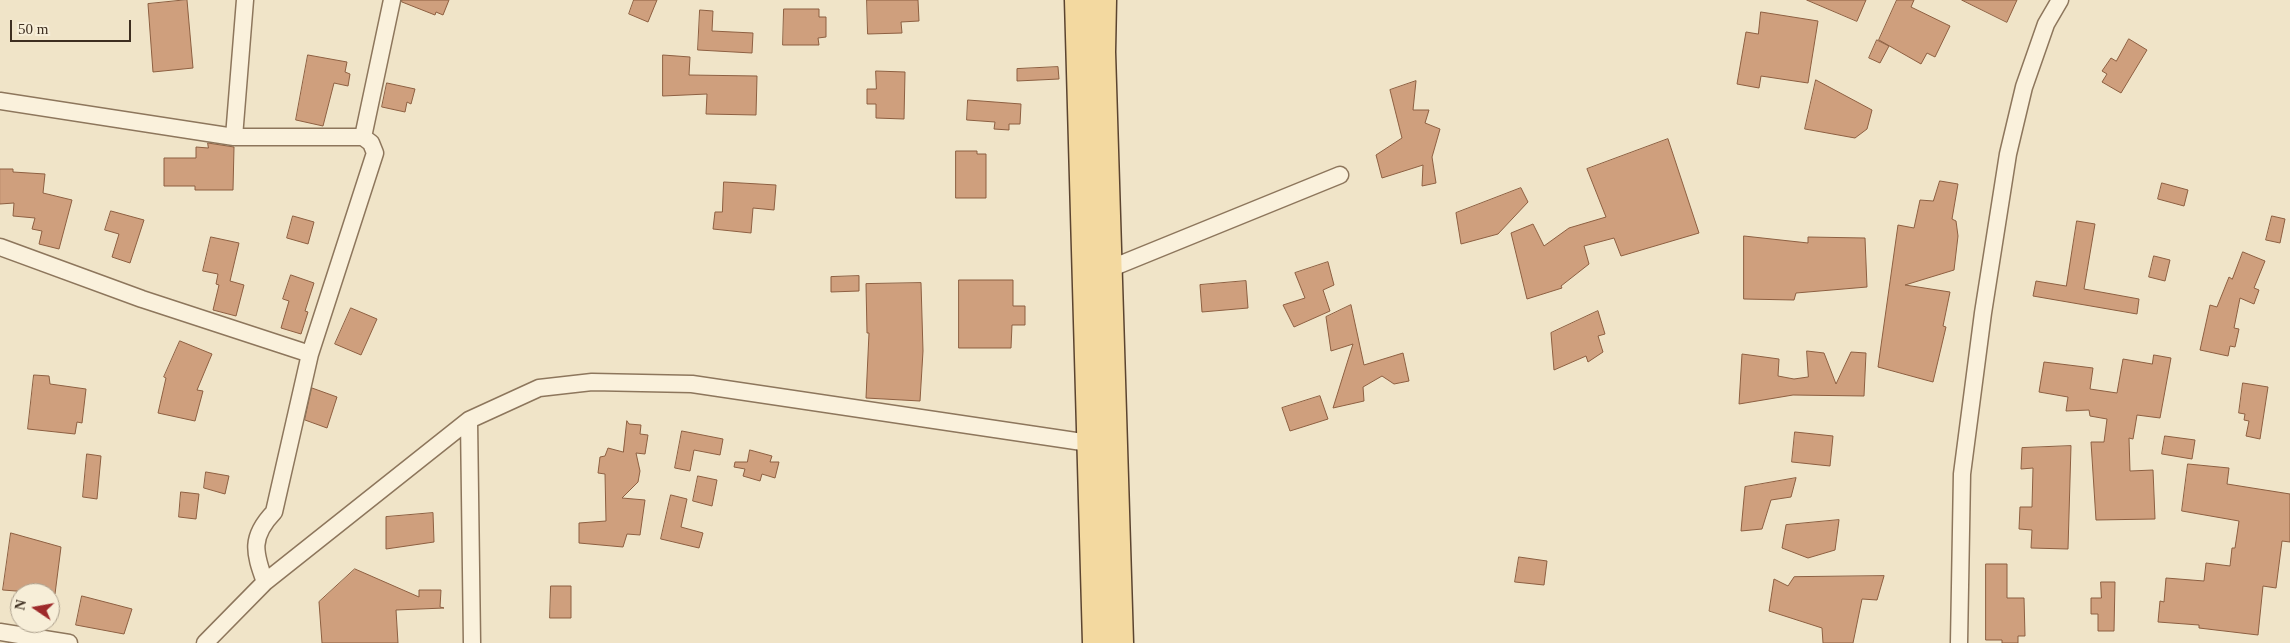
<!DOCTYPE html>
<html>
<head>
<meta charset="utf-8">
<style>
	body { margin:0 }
	#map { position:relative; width:2290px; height:643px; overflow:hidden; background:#f0e4c8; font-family:Georgia,serif }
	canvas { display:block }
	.north { position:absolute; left:10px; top:583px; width:50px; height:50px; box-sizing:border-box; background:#f7eed8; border:1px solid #ada18e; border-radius:50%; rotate:282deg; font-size:14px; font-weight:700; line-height:20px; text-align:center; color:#3d2e20 }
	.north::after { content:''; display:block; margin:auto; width:18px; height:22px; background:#9e2a2b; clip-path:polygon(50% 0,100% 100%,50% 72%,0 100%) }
	.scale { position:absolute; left:10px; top:20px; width:121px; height:22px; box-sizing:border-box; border:2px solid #3d2e20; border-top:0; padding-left:6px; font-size:15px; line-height:18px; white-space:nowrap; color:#3d2e20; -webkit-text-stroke:4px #f7eed8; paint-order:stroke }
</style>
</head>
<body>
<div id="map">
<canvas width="2290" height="643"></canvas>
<div class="north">N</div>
<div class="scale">50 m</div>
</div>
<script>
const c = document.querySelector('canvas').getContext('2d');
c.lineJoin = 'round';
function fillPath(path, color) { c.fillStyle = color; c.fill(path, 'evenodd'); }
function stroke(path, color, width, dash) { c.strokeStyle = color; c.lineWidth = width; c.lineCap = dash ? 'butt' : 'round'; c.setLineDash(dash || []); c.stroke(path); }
const building = new Path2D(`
	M187 0 193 68 153 72 148 4Z
	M402 0H449L443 15 436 12 435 15 402 2Z
	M634 0H657L648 22 629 14Z
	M867 0H918L919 21 901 22 902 33 868 34Z
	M1807 0H1866L1857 21Z
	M1897 0H1914L1911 7 1950 26 1935 57 1927 53 1921 64 1879 40Z
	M1962 0H2017L2007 22Z
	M784 9H819V17H826V37L818 38 819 45H783Z
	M700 10 713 11 712 31 753 33 752 53 698 50Z
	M1761 12 1818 21 1808 83 1761 76 1759 88 1737 84 1746 32 1758 34Z
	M2129 39 2147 50 2121 93 2102 82 2107 74 2102 71 2111 58 2116 61Z
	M1877 40 1889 46 1880 63 1869 58Z
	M308 55 347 62 345 72 350 74 348 86 334 83 323 126 296 120Z
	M663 55 690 57 689 75 757 76 756 115 706 114 707 94 663 96Z
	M1058 67 1059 79 1017 81V69Z
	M876 71 905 72 904 119 876 118V104H867V89H876Z
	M1816 80 1872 110 1867 129 1855 138 1805 129Z
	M1416 81 1413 110H1429L1425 123 1440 129 1432 157 1436 183 1422 186 1423 165 1382 178 1376 155 1402 138 1390 90Z
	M387 83 415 89 411 104 407 102 405 112 382 107Z
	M968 100 1021 104 1020 124H1009V130L994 129 995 122 967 120Z
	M1668 139 1699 233 1621 256 1614 238 1584 246 1589 264 1561 286 1562 288 1527 299 1511 233 1533 224 1544 246 1569 228 1606 217 1587 169Z
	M208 143 234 147 233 190H195V186H164V158H196V147L208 148Z
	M956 151H977V154H986V198H956Z
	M0 169H13V172L45 174 43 193 72 200 59 249 39 244 42 231 32 229 35 218 13 216 14 203 0 204Z
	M1940 181 1958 184 1952 219 1956 221 1958 236 1954 270 1905 285 1950 292 1943 326 1946 327 1933 382 1878 367 1898 225 1914 228 1920 200 1933 201Z
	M724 182 776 185 774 210 753 208 751 233 713 229 715 212H722Z
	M2162 183 2188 190 2184 206 2158 199Z
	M1521 188 1528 202 1498 234 1461 244 1456 213Z
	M111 211 144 220 130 263 112 257 119 234 105 230Z
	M293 216 314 222 308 244 287 238Z
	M2272 216 2285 219 2280 243 2266 240Z
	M2077 221 2095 224 2084 289 2139 299 2137 314 2033 296 2036 281 2066 286Z
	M1744 236 1808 243V237L1865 238 1867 287 1796 293 1794 300 1744 299Z
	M211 237 239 243 230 281 244 285 236 316 213 310 219 285 216 284 218 274 203 271Z
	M2243 252 2265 261 2254 288 2259 290 2254 304 2240 298 2234 328 2239 329 2235 347 2230 346 2228 356 2200 350 2210 305 2217 307 2229 277 2232 279Z
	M2154 256 2170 260 2165 281 2149 277Z
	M1328 262 1334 285 1323 290 1330 311 1294 327 1283 305 1305 298 1295 273Z
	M291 275 314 283 305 311 308 312 301 334 281 328 289 301 283 299Z
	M859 276V291L831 292V277Z
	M959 280H1013V306H1025V325H1012L1011 348H959Z
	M1246 281 1248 308 1202 312 1200 285Z
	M921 283 923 351 920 401 866 398 869 333H867L866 284Z
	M1351 305 1364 365 1403 353 1409 381 1394 384 1382 376 1363 387 1364 401 1333 408 1353 344 1331 351 1326 317Z
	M351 308 377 319 361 355 335 344Z
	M1598 311 1605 334 1598 336 1603 352 1588 362 1586 356 1554 370 1551 333Z
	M180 341 212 354 197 390 203 391 195 421 158 413 166 378 164 377Z
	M1807 351 1824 353 1836 384 1851 352 1866 353 1864 396 1793 395 1739 404 1742 354 1779 359 1778 376 1794 379 1808 377Z
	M2154 355 2171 358 2160 418 2137 415 2133 439 2129 438 2130 471 2153 470 2155 519 2096 520 2091 442H2104L2107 419 2090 416 2089 410 2066 411 2068 397 2039 392 2044 362 2093 368 2090 389 2117 393 2123 359 2152 364Z
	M34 375 49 376 50 384 86 389 82 423 77 422 75 434 28 429Z
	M2243 383 2268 387 2260 439 2246 436 2249 421 2244 420 2245 414 2239 413Z
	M312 388 337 397 327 428 305 420Z
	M1320 396 1328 419 1290 431 1282 408Z
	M627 421 629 424 641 425 640 434 648 435 645 454 636 453 640 471 638 482 622 498 645 500 640 535 627 534 623 547 579 543V523L606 521 605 474 598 473 600 457 605 456 608 448 623 452Z
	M682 431 723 439 720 455 694 450 690 471 675 468Z
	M1795 432 1833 436 1830 466 1792 462Z
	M2165 436 2195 440 2192 459 2162 454Z
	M2071 446 2068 549 2031 548 2032 530 2019 529 2020 507H2032L2033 468 2021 469 2022 448Z
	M750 450 772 456 770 462H779L775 478 762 474 760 481 743 476 745 469 734 467 735 462H747Z
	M87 454 101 456 97 499 83 497Z
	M2188 464 2229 468 2227 484 2290 494V542L2282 541 2276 588 2263 586 2258 635 2199 628V625L2158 622 2160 601 2164 602 2166 578 2204 581 2206 563 2230 566 2232 548H2235L2239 521 2182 511Z
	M206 472 229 476 225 494 204 488Z
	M698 476 717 480 712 506 693 501Z
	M1796 478 1791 497 1771 500 1762 529 1741 531 1745 487Z
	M181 492 199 494 196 519 179 517Z
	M671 495 687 499 681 527 703 533 699 548 661 539Z
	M433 513 434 542 386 549V517Z
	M1839 520 1835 550 1808 558 1782 548 1786 525Z
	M11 533 61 547 55 594 3 590Z
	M1519 557 1547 561 1544 585 1515 582Z
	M1986 564H2007V598H2024L2025 636H2018V643H2002V640H1986Z
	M355 569 419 597V590H441L440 607 444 608 396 610 398 643H322L319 602Z
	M1884 576 1877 600 1862 599 1853 643H1823L1822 628 1769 611 1774 579 1788 586 1794 577Z
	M2101 582H2115L2114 631H2098V614H2091V598H2101Z
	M551 586H571V618H550Z
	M82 596 132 609 124 634 76 625Z`);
fillPath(building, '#cf9f7d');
stroke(building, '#8d5f41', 1);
const street = new Path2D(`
	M0 101 234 137H363L371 143 375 153 310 354 274 512C250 537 254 552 265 582
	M234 137 245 0
	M363 137 392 0
	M0 247 142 299 310 354
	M1101 270 1109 269 1340 175
	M469 420 472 643
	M0 632 69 643
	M205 643 265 582 469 420 539 388 592 382 692 384 1089 443
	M1959 643 1962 474 1983 313 2008 154 2024 87 2046 24 2060 0`);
const primary = new Path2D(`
	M1078 0 1096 643
	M1103 0 1102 52 1120 643`);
stroke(street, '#8d765c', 19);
stroke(primary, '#5b4430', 29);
stroke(street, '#faf1dc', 16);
stroke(primary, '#f3d9a0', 26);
</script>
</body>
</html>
